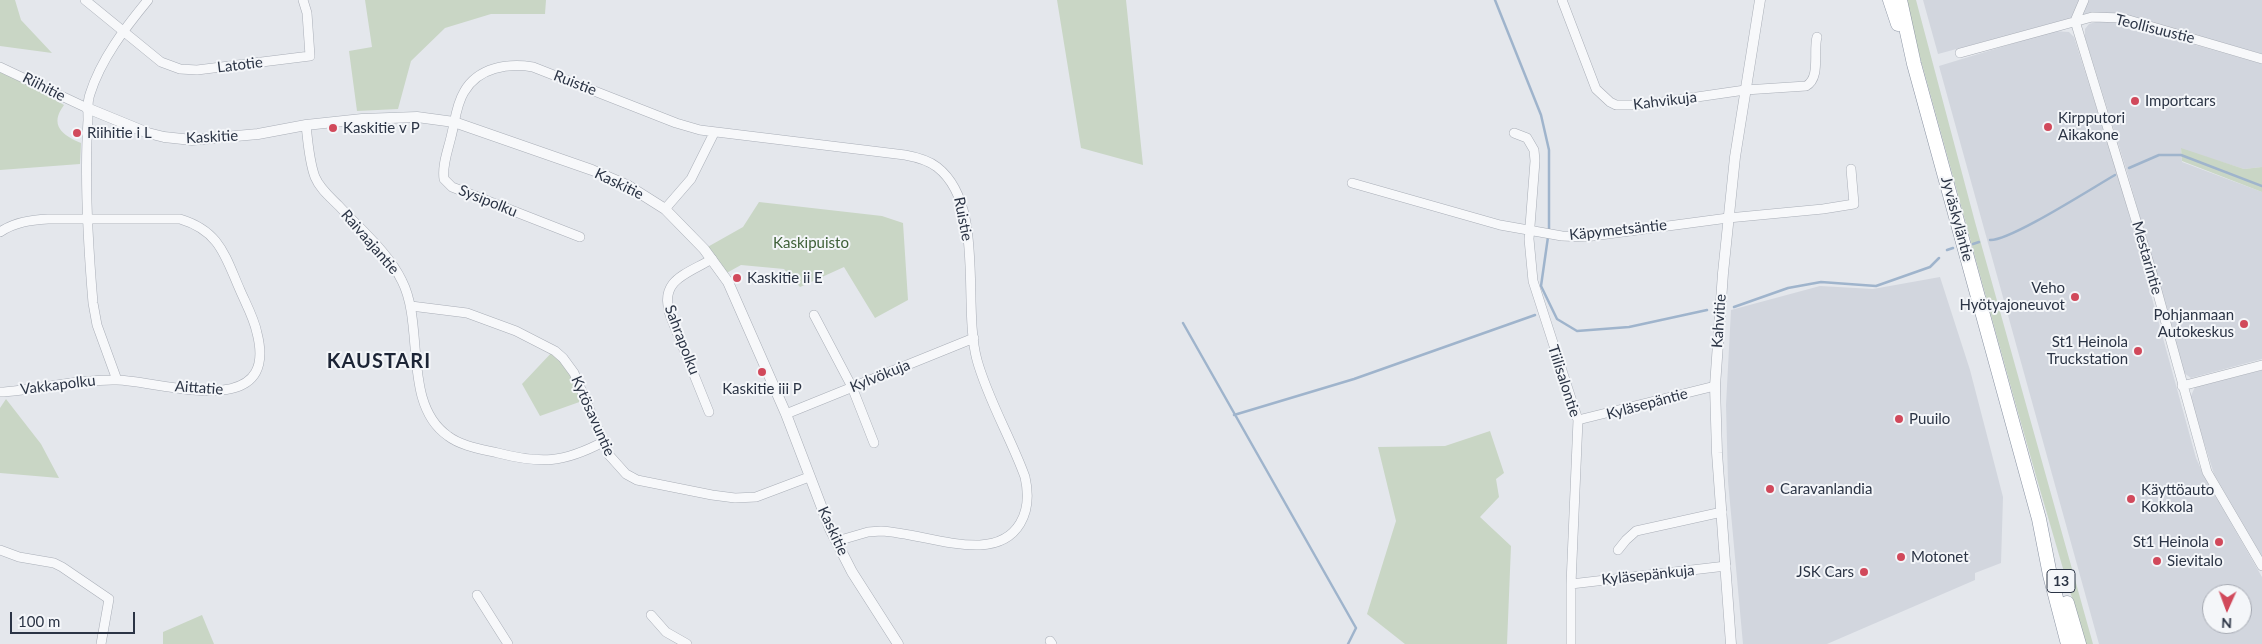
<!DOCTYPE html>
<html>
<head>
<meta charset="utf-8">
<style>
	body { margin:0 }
	#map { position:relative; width:2262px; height:644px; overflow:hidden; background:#e4e7ec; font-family:Lato,sans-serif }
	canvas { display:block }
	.north { position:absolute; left:2202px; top:584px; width:50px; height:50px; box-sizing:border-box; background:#f4f6f9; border:1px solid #a4a8b1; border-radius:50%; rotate:182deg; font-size:14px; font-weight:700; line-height:20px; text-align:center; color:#2b3445 }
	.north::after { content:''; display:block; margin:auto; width:18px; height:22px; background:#d1495b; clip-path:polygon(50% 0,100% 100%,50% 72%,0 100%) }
	.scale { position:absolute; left:10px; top:612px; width:125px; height:22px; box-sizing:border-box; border:2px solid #2b3445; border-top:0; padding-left:6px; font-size:15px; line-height:18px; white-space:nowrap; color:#2b3445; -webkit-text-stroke:4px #f4f6f9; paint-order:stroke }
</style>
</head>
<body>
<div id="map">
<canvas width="2262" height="644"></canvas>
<div class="north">N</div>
<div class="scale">100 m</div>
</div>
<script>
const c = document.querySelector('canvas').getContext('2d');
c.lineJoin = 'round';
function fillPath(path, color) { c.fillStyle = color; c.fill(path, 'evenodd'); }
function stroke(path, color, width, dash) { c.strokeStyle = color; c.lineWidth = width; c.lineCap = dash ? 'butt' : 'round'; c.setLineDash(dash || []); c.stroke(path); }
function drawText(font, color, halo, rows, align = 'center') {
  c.font = font + ' Lato,sans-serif'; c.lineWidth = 4; c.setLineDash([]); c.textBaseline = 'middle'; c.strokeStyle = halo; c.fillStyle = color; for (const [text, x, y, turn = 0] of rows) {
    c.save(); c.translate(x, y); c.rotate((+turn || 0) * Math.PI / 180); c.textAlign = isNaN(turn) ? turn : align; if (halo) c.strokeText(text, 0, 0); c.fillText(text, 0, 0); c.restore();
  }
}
fillPath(new Path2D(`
	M1923 0H2262V54L2121 14 2090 13 1938 54Z
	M2099 21 2115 22 2262 64V167L2244 169 2181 149 2182 162 2262 192V359L2191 378 2184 373 2128 175 2085 37V29L2089 24Z
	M2054 31 2069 32 2074 37 2120 182 2196 458 2205 478 2262 577V644H2099L1939 66ZM2212 594H2242V624H2212Z
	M1940 277 1970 370 2003 497 2001 563 1975 573V580L1827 644H1743L1728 481 1726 405 1731 310 1820 286 1873 289Z
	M2262 370V556L2214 474 2190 398 2195 387Z`), '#d2d6de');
fillPath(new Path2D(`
	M0 0H15L21 20 52 53 0 46Z
	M365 0H546L545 14H491L445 28 411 61 398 109 357 111 349 51 372 47Z
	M1057 0H1126L1143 165 1081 148Z
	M1904 0H1916L1975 222 2093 644H2086C2020 431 1965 215 1904 0Z
	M0 72 17 78 64 105C49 125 62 135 81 143L80 164 0 170Z
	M2181 148 2244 169 2262 167V192L2182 161Z
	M759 202 882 216 903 223 908 300 875 318 844 267 800 287 784 269 741 265 723 275 704 249 743 227Z
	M554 350 568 364 585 400 540 416 522 384Z
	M6 399 41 444 59 478 0 473V408Z
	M1490 431 1504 473 1496 479 1499 497 1480 517 1511 546 1507 644H1405L1367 614 1396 521 1378 447 1445 446Z
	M202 615 214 644H163V632Z`), '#c9d6c5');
stroke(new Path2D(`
	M1495 0 1541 115 1549 150V231
	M2129 168 2159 155H2181L2262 186
	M1548 237 1541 286 1557 319 1577 331 1629 327 1707 310
	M1990 240C2010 241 2092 188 2115 175
	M1973 244 1979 242
	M1947 250 1953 248
	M1734 307 1788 288 1821 282 1876 286 1930 267 1939 258
	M1183 323 1356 628 1348 644
	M1234 415 1354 379 1535 315`), '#9fb4cc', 2.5);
const minor = new Path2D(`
	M85 0 161 62 180 69 197 70 310 56 307 13 303 0
	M1562 0 1596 89 1610 102 1616 105H1642L1745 90 1806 86C1821 78 1813 51 1817 37
	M2084 0 2075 21 2153 276 2207 472 2262 566
	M1960 53 2092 17 2122 18 2262 59
	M0 67 87 108
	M306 125C308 142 309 161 315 177 320 189 330 197 339 206 360 229 388 252 402 281 425 326 402 404 448 436 461 446 481 449 498 453 541 464 563 463 603 442
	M1514 133 1527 138 1534 150 1535 161 1529 239 1533 281 1578 420 1571 584V644
	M1352 183 1500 225 1562 236 1585 237 1728 218 1823 209 1854 204 1851 169
	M665 209 691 179 714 133
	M0 232C15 222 31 220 48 219H180C220 231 225 256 240 290 246 304 254 318 257 333 280 423 161 381 117 380 88 379 59 385 30 389 20 390 10 392 0 392
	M580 237 452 187 444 179C442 165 448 150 451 137 455 122 456 105 464 92 478 67 508 63 533 67L676 123 700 130 905 155C916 157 928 160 937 167 986 205 962 305 977 360 988 400 1011 438 1025 477 1033 512 1019 543 980 545 947 546 914 533 881 531L868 532 837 541
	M411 306 467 313 516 331 555 351 563 358 574 373 609 455 626 474 637 480 712 495 735 498 756 497 809 477
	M814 315 852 387 874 443
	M117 380 97 325 93 303C88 244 84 180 88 120 88 111 87 102 90 94 101 59 125 28 148 0
	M2182 386 2262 365
	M709 412 670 315C659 280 685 275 712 259
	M786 414 974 338
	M1578 420 1715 386
	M0 550 19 557 54 563 62 567 109 599 101 644
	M1618 550 1626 540 1636 531 1722 512
	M1571 584 1726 566
	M477 595 508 644
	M651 615 666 632 687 644
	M1050 641 1052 644`);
const tertiary = new Path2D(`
	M87 108 148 133 164 137 192 140 258 134 306 125 362 119 417 117 454 122 592 170 627 185 665 209 704 249 728 282 786 414 830 529 852 572 898 644
	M1731 644 1717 453 1715 386 1723 273 1735 157 1760 0`);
const trunk = new Path2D(`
	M1890 0 1898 24
	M1900 0 1914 64 2039 519 2050 575 2068 644
	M2067 603 2079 644`);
stroke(minor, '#a9aeb7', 10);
stroke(tertiary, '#a9aeb7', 11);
stroke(trunk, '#8b94a3', 15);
stroke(minor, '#f7f8fa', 9);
stroke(tertiary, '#f7f8fa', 10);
stroke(trunk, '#fff', 14);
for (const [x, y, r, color] of [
	[2135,101,5,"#d1495b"],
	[2048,127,5,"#d1495b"],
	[333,128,5,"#d1495b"],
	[77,133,5,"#d1495b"],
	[737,278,5,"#d1495b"],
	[2075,297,5,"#d1495b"],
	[2244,324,5,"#d1495b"],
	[2138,351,5,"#d1495b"],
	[762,372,5,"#d1495b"],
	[1899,419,5,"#d1495b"],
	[1770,489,5,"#d1495b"],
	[2131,499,5,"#d1495b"],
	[2219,542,5,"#d1495b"],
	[1901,557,5,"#d1495b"],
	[2157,561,5,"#d1495b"],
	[1864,572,5,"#d1495b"]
]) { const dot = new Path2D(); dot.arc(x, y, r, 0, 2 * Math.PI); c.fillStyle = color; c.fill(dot); stroke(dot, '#f4f6f9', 2); }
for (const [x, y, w] of [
	[2061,581,28]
]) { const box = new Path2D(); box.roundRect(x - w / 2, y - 11.5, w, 23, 4); c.fillStyle = '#f4f6f9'; c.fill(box); stroke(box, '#2b3445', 1); }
drawText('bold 14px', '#2b3445', null, [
	["13",2061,581]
]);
drawText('15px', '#2b3445', '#f4f6f9', [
	["Teollisuustie",2155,29,14],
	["Latotie",240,65,-7],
	["Ruistie",575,83,21],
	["Riihitie",44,87,27],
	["Kahvikuja",1665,101,-7],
	["Kaskitie",212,137,-3],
	["Kaskitie",619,184,26],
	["Sysipolku",488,201,22],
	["Ruistie",963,219,79],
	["Jyväskyläntie",1957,219,75],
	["Käpymetsäntie",1618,230,-6],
	["Raivaajantie",370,242,49],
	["Mestarintie",2147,258,74],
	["Kahvitie",1719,321,-86],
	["Sahrapolku",682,340,69],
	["Kylvökuja",880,376,-22],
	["Tiilisalontie",1564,381,72],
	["Vakkapolku",58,385,-7],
	["Aittatie",199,388,4],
	["Kyläsepäntie",1647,404,-15],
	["Kytösavuntie",593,416,66],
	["Kaskitie",833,531,65],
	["Kyläsepänkuja",1648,575,-6]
]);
drawText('15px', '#2b3445', '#f4f6f9', [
	["Importcars",2145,101],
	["Kirpputori",2058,118],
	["Aikakone",2058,135],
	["Kaskitie v P",343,128],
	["Riihitie i L",87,133],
	["Kaskitie ii E",747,278],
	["Veho",2065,288,"right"],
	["Hyötyajoneuvot",2065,305,"right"],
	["Pohjanmaan",2234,315,"right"],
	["Autokeskus",2234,332,"right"],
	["St1 Heinola",2128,342,"right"],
	["Truckstation",2128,359,"right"],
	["Kaskitie iii P",762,389,"center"],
	["Puuilo",1909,419],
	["Caravanlandia",1780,489],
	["Käyttöauto",2141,490],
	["Kokkola",2141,507],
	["St1 Heinola",2209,542,"right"],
	["Motonet",1911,557],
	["Sievitalo",2167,561],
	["JSK Cars",1854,572,"right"]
], 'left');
drawText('15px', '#3f6138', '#f4f6f9', [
	["Kaskipuisto",811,243]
]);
c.letterSpacing = '1px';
drawText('bold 20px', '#1d2536', '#f4f6f9', [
	["KAUSTARI",379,362]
]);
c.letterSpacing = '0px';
</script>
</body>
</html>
